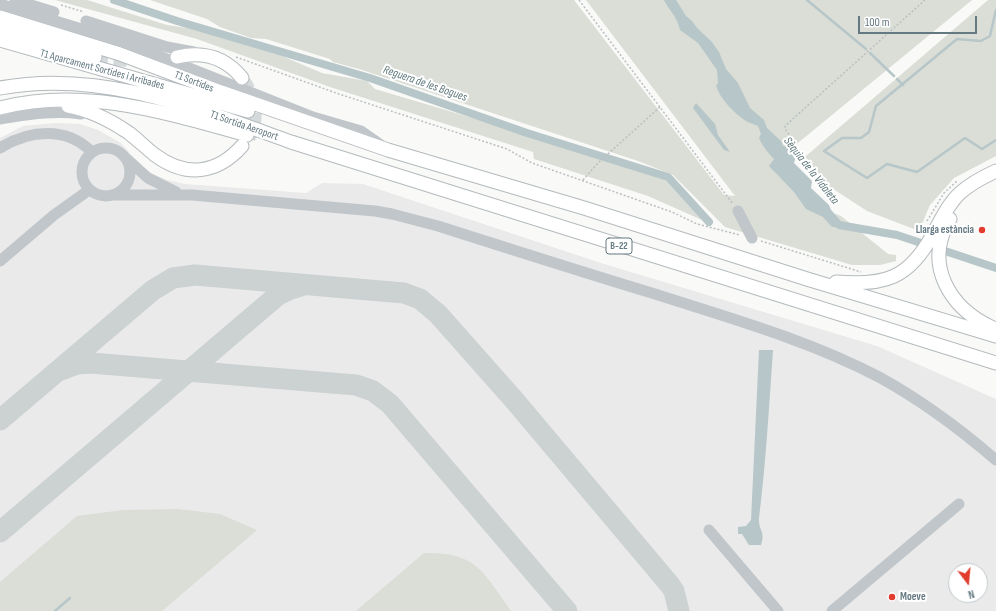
<!DOCTYPE html>
<html>
<head>
<meta charset="utf-8">
<style>
	body { margin:0 }
	#map { position:relative; width:996px; height:611px; overflow:hidden; background:#f9f9f7; font-family:"Sofia Sans Condensed",sans-serif }
	canvas { display:block }
	.north { position:absolute; left:948px; top:563px; width:40px; height:40px; box-sizing:border-box; background:#fff; border:1px solid #c1c9cd; border-radius:50%; rotate:164deg; font-size:11px; font-weight:700; line-height:16px; text-align:center; color:#647981 }
	.north::after { content:''; display:block; margin:auto; width:14px; height:18px; background:#e13c2e; clip-path:polygon(50% 0,100% 100%,50% 72%,0 100%) }
	.scale { position:absolute; left:858px; top:16px; width:119px; height:18px; box-sizing:border-box; border:2px solid #647981; border-top:0; padding-left:5px; font-size:12px; line-height:14px; white-space:nowrap; color:#647981; -webkit-text-stroke:3px #fff; paint-order:stroke }
</style>
</head>
<body>
<div id="map">
<canvas width="996" height="611"></canvas>
<div class="north">N</div>
<div class="scale">100 m</div>
</div>
<script>
const c = document.querySelector('canvas').getContext('2d');
c.lineJoin = 'round';
function fillPath(path, color) { c.fillStyle = color; c.fill(path, 'evenodd'); }
function stroke(path, color, width, dash) { c.strokeStyle = color; c.lineWidth = width; c.lineCap = dash ? 'butt' : 'round'; c.setLineDash(dash || []); c.stroke(path); }
function drawText(font, color, halo, rows, align = 'center') {
  c.font = font + ' "Sofia Sans Condensed",sans-serif'; c.lineWidth = 4; c.setLineDash([]); c.textBaseline = 'middle'; c.strokeStyle = halo; c.fillStyle = color; for (const [text, x, y, turn = 0] of rows) {
    c.save(); c.translate(x, y); c.rotate((+turn || 0) * Math.PI / 180); c.textAlign = isNaN(turn) ? turn : align; if (halo) c.strokeText(text, 0, 0); c.fillText(text, 0, 0); c.restore();
  }
}
fillPath(new Path2D(`
	M55 123 80 124 98 130 121 143 146 171 167 180 185 184 306 193 322 183 363 184 604 264 877 346 996 399V611H0V138L23 126ZM956 571H980V595H956Z`), '#eaeaea');
fillPath(new Path2D(`
	M55 0H87L167 25 188 28 282 56 322 73 367 81 375 89 496 125 665 180 702 220 648 196 534 159 533 152 330 87 197 39Z
	M150 0H574L724 195 735 196 586 0H972L793 147 788 146 806 203 841 216 888 254 896 255V261L880 265H852L725 227 673 175 638 161 359 69 333 62 330 59 266 39 251 38 220 27 207 19Z
	M988 0H996V156L954 178 930 205 919 231 867 211 818 179 799 162Z
	M178 509 220 514 257 530 162 611H0V582L77 516 123 510Z
	M424 553C477 552 483 572 511 611H356Z`), '#daded6');
fillPath(new Path2D(`
	M664 0H676L686 16 692 21 697 28 711 41 719 52 726 69 738 83 750 108 764 120 767 128 781 141 783 146 789 147 796 156 794 163 812 181 811 188 829 205 837 227H832L823 217 806 209 794 192 769 166 774 159C769 154 761 144 759 138L761 134 758 126C754 124 749 123 746 121 734 113 721 100 716 86L718 83 717 70 698 43 680 30C678 18 669 10 664 0Z
	M696 103 715 124 718 135 730 152 724 150 693 108Z
	M759 350H773C769 407 766 462 759 518 758 530 766 531 761 545H749L742 534H738V527L746 526 751 520Z`), '#b7c6c8');
stroke(new Path2D(`
	M807 0 866 49
	M996 10 990 36 981 41 957 39 876 106 869 132 861 138H842L824 151 867 178 887 164 917 172 965 138 982 149 996 140
	M870 53 894 76
	M897 79 903 85
	M55 611 70 598`), '#b7c6c8', 2.5);
stroke(new Path2D(`
	M114 0 177 21 370 78 527 133 668 177 709 222
	M826 210 839 225 897 235 996 268`), '#b7c6c8', 8);
stroke(new Path2D(`
	M61 370 77 364 91 363 356 385 373 391 390 404 567 611
	M0 420 153 290 173 278 195 275 404 293 420 299 438 314 515 401 670 585 674 591 679 611
	M0 532 278 295 291 289 301 286`), '#ccd1d2', 21);
stroke(new Path2D(`
	M95 57 132 61
	M242 78C256 97 260 116 249 138`), '#d4d9da', 13, [13, 6]);
const major = new Path2D(`
	M0 17 120 54 221 92 388 150 584 208 807 279 996 336
	M0 28 95 57
	M0 40 248 111
	M177 57C203 51 225 57 242 78
	M0 88C100 69 199 109 291 142L996 363
	M68 106C90 110 110 120 129 133 138 140 146 148 155 155 186 178 217 174 242 146
	M0 108C83 86 167 113 247 135
	M950 219C923 264 949 308 993 328
	M836 282C884 286 909 279 933 234 941 220 948 204 960 193 970 184 983 177 996 171`);
stroke(major, '#b4babd', 15);
stroke(new Path2D(`
	M579 0 733 204
	M61 5 84 12
	M236 57 339 94 507 149 532 163 672 212 697 224 740 235
	M792 137 786 131 785 126 925 0
	M583 180 599 162 660 107
	M927 221 944 193 957 181
	M761 241 861 272`), '#babfc1', 1.5, [2, 2]);
stroke(new Path2D(`
	M15 0 54 12
	M0 4 124 42 313 117 361 131 381 145
	M86 21 167 47 194 52
	M0 119C27 115 53 110 81 114
	M82 172a24 24 0 1 1 48 0a24 24 0 1 1-48 0Z
	M0 148C29 130 66 126 92 152
	M128 160 148 178 176 192
	M111 195H192L375 211 392 214 438 226C510 249 582 272 655 294 730 318 808 340 879 377 921 400 960 429 996 460
	M738 211 752 238
	M0 261 54 215 89 190
	M709 530 778 611
	M832 611 959 504`), '#c0c6c9', 11);
stroke(major, '#fff', 13);
for (const [x, y, r, color] of [
	[982,230,4,"#e13c2e"],
	[892,597,4,"#e13c2e"]
]) { const dot = new Path2D(); dot.arc(x, y, r, 0, 2 * Math.PI); c.fillStyle = color; c.fill(dot); stroke(dot, '#fff', 1.5); }
for (const [x, y, w] of [
	[619,246,26]
]) { const box = new Path2D(); box.roundRect(x - w / 2, y - 8, w, 16, 3); c.fillStyle = '#fff'; c.fill(box); stroke(box, '#647981', 1); }
drawText('bold 10px', '#647981', null, [
	["B-22",619,246]
]);
drawText('11px', '#647981', '#fff', [
	["T1 Aparcament Sortides i Arribades",102,70,15],
	["T1 Sortides",194,82,21],
	["T1 Sortida Aeroport",244,126,19]
]);
drawText('bold 11px', '#647981', '#fff', [
	["Llarga estància",974,230],
	["Moeve",900,597,"left"]
], 'right');
drawText('italic 12px', '#5f787b', '#fff', [
	["Reguera de les Bogues",425,84,19],
	["Sèquia de la Vidaleta",811,171,52]
]);
</script>
</body>
</html>
